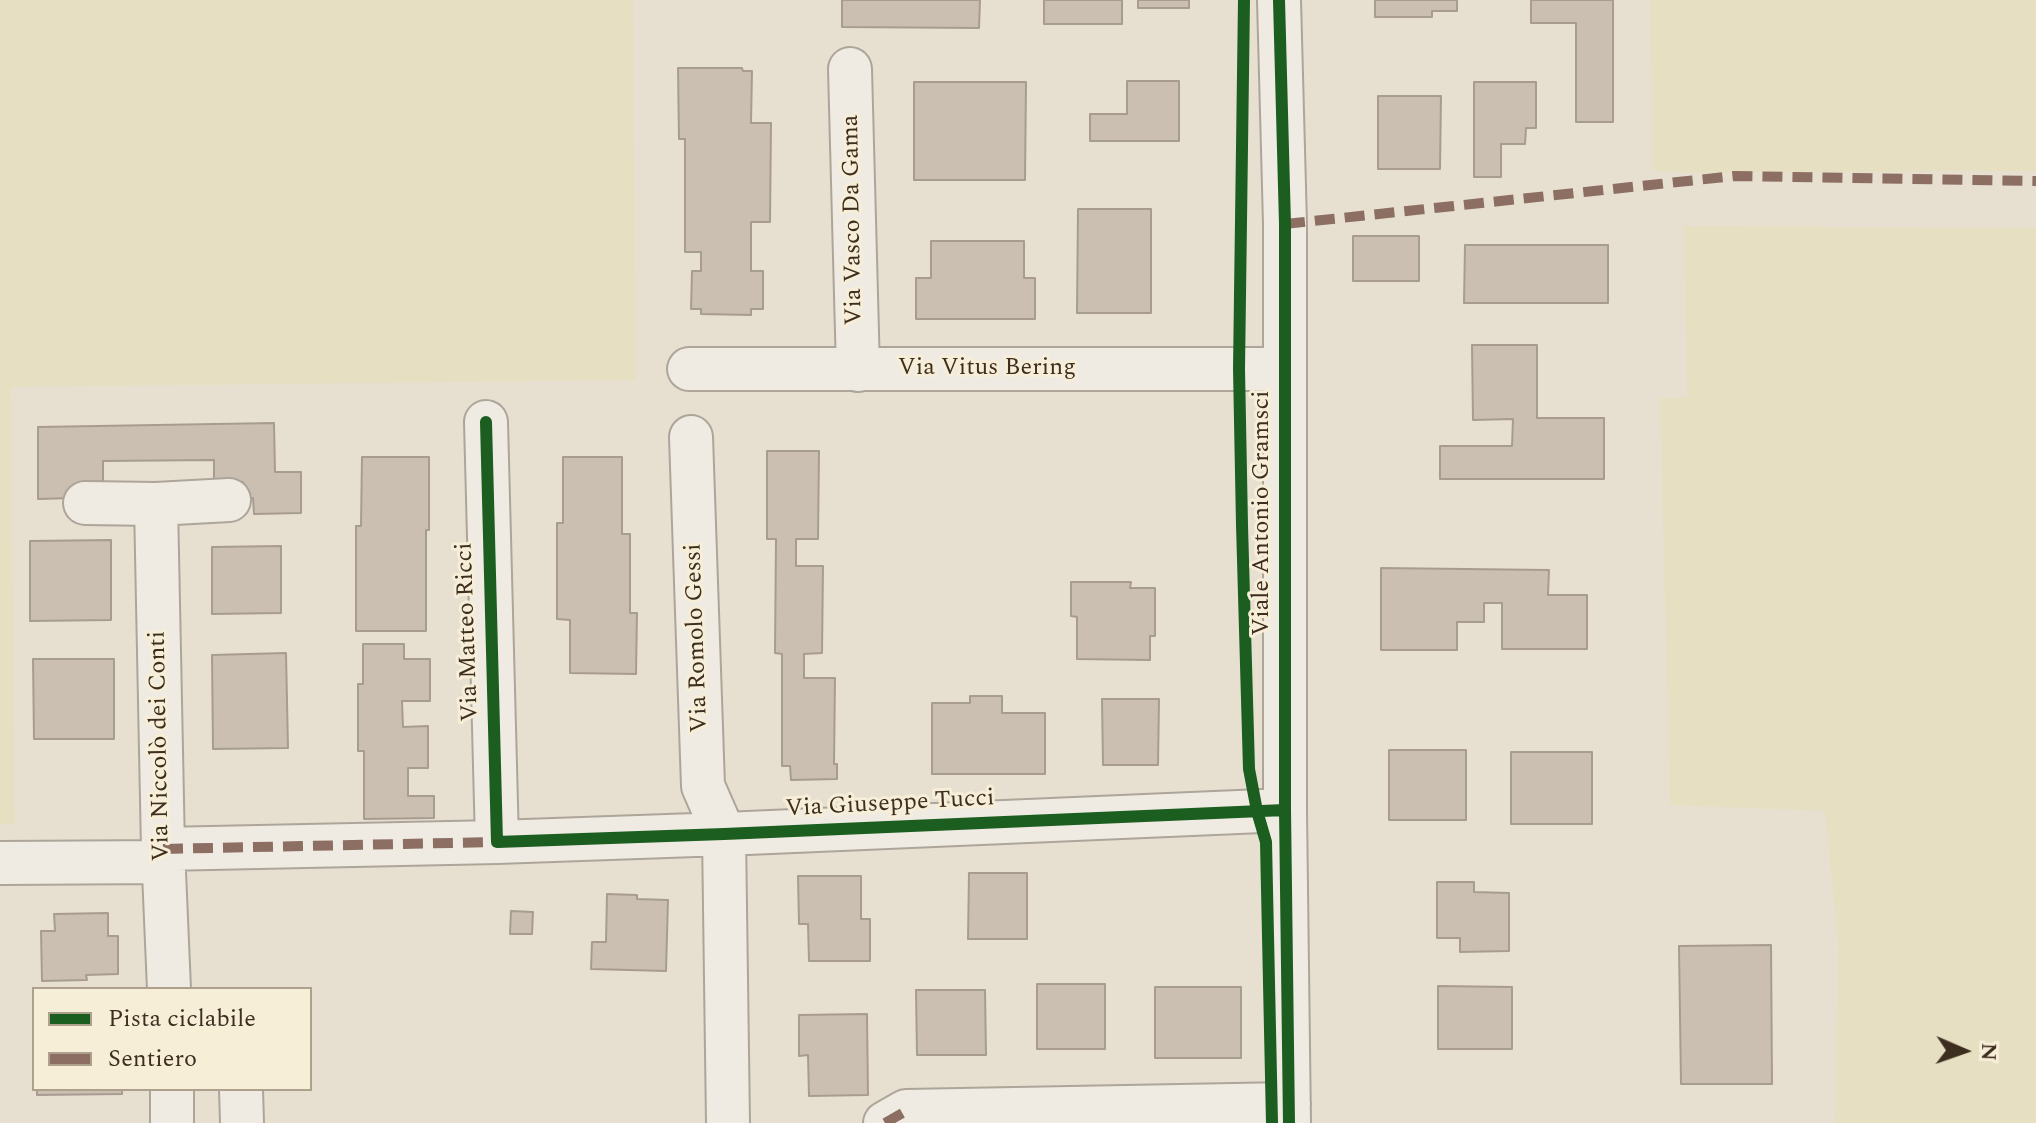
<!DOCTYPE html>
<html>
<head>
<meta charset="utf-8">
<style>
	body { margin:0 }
	#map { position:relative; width:2036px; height:1123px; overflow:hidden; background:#e7e0d1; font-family:Spectral,serif }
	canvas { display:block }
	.legend { position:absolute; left:32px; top:987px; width:280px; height:104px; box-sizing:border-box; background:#f7eed8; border:2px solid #ada18e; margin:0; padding:10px 14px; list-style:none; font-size:24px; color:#3d2e20 }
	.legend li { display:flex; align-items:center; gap:16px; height:40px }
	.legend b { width:40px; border:2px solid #ada18e }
	.north { position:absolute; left:1924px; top:1011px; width:80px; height:80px; -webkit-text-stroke:6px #f7eed8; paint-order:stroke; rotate:92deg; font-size:22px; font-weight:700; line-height:32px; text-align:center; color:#3d2e20 }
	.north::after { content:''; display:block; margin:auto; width:28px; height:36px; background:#3d2e20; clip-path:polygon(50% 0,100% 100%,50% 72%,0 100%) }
</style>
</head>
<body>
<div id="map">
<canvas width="2036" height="1123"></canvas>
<ul class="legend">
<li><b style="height:10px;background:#1b5e20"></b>Pista ciclabile</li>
<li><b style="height:10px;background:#8d6e63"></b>Sentiero</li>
</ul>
<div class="north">N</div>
</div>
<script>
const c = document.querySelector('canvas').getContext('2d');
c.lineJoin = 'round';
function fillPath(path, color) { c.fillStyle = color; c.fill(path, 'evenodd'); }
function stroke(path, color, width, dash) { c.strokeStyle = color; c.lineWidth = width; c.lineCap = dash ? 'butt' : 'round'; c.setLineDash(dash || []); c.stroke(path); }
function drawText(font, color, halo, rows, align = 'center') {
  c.font = font + ' Spectral,serif'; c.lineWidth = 6; c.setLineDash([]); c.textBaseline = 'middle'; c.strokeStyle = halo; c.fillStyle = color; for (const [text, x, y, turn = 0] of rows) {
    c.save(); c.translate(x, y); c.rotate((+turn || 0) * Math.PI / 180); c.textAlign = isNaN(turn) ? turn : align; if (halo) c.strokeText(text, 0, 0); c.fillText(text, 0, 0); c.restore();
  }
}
fillPath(new Path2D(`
	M0 0H633L636 380 11 387 15 825 0 824Z
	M1650 0H2036V171L1683 173 1653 170Z
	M1684 226 2036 228V1123H1835L1838 944 1825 811 1670 805 1660 398H1687Z`), '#e6dfc2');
const building = new Path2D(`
	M842 0H980L979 28 842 27Z
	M1044 0H1122V24H1044Z
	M1138 0H1189V8H1138Z
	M1375 0H1457V11H1432V17H1375Z
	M1531 0H1613V122H1576V23H1531Z
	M678 68H742L743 71H752L751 123H771L770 222H751V271H763V309H751V315L701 314V309H691L692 271H701V252H685V139H679Z
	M1127 81H1179V141H1090V114H1127Z
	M914 82H1026L1025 180H914Z
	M1474 82H1536V128H1526L1525 144H1501V177H1474Z
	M1378 96H1441L1440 169H1378Z
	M1078 209H1151V313H1077Z
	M1353 236H1419V281H1353Z
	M931 241H1024V278H1035V319H916V278H931Z
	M1465 245H1608V303H1464Z
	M1472 345H1537V418H1604V479H1440V446H1512L1513 419 1473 420Z
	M274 423 275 472H301V513L254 514 253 498H244L243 482 214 483V460L103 461V484H74V498L38 499V427Z
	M767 451H819L818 539H796V566H823L822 653 804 654V678H835L834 764H837V779L791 780 790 766H782V654L775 653 776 539H767Z
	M362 457H429V530H426V631H356V526H361Z
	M563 457H622V534H630V613H637L636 674 570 673V620L557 619V523H563Z
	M111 540V620L30 621V541Z
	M281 546V613L212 614V547Z
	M1381 568 1549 570 1548 595H1587V649H1502V603H1484V622H1457V650H1381Z
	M1071 582H1131L1130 588H1155V636H1150V660L1077 659V617L1071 616Z
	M363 644H404V659H430V701H402L403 727 428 726V768H408V796H434V818L364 819V751H358V684H363Z
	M286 653 288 748 213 749 212 655Z
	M33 659H114V739H34Z
	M970 696H1002V713H1045V774H932V703H970Z
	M1102 699H1159L1158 765H1103Z
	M1389 750H1466V820H1389Z
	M1511 752H1592V824H1511Z
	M969 873H1027V939H968Z
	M798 876H861V919H870V961H809L808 924H799Z
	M1437 882H1474V892L1509 893V951L1460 952V938H1437Z
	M607 894 637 895V899L668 900 666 971 591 969 592 942H606Z
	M511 911 533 912 532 934H510Z
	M108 913V936H118V974L86 975 87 980 42 981 41 931H55L54 914Z
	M1771 945 1772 1084H1681L1679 946Z
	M1037 984H1105V1049H1037Z
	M1438 986 1512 987V1049H1438Z
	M1155 987H1241V1058H1155Z
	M916 990H985L986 1055H917Z
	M867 1014 868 1095 809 1096 808 1055 799 1056V1015Z
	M37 1089H122V1094L37 1095Z`);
fillPath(building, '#cbbfb2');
stroke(building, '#a89c90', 2);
const minor = new Path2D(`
	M1279 0 1285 224V810L1289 1123
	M850 69 858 370
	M689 369H1285
	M486 422 497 842
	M691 437 703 786 724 834 728 1123
	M85 503 156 504 229 500
	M156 504 163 849 169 989
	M163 849 497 842 724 834 1285 810
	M0 863 164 862
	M172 1089V1123
	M241 1089 242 1123
	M885 1123 906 1111 1289 1104`);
stroke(minor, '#ada599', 46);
stroke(minor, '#efebe3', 42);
stroke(new Path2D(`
	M1285 224 1734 176 2036 181
	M163 849 497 842
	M885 1123 906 1111`), '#8d6e63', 10, [20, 10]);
stroke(new Path2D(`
	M1244 0 1239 369 1242 525 1249 769 1257 811 1266 842 1272 1123
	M1279 0 1285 224V810L1289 1123
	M486 422 497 842 724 834 1285 810`), '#1b5e20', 12);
drawText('24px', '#3d2e20', '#f7eed8', [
	["Via Vasco Da Gama",854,220,-91],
	["Via Vitus Bering",987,369],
	["Viale Antonio Gramsci",1263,513,-90],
	["Via Matteo Ricci",469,632,-92],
	["Via Romolo Gessi",698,638,-92],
	["Via Niccolò dei Conti",161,746,-91],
	["Via Giuseppe Tucci",890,805,-3]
]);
</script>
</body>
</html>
